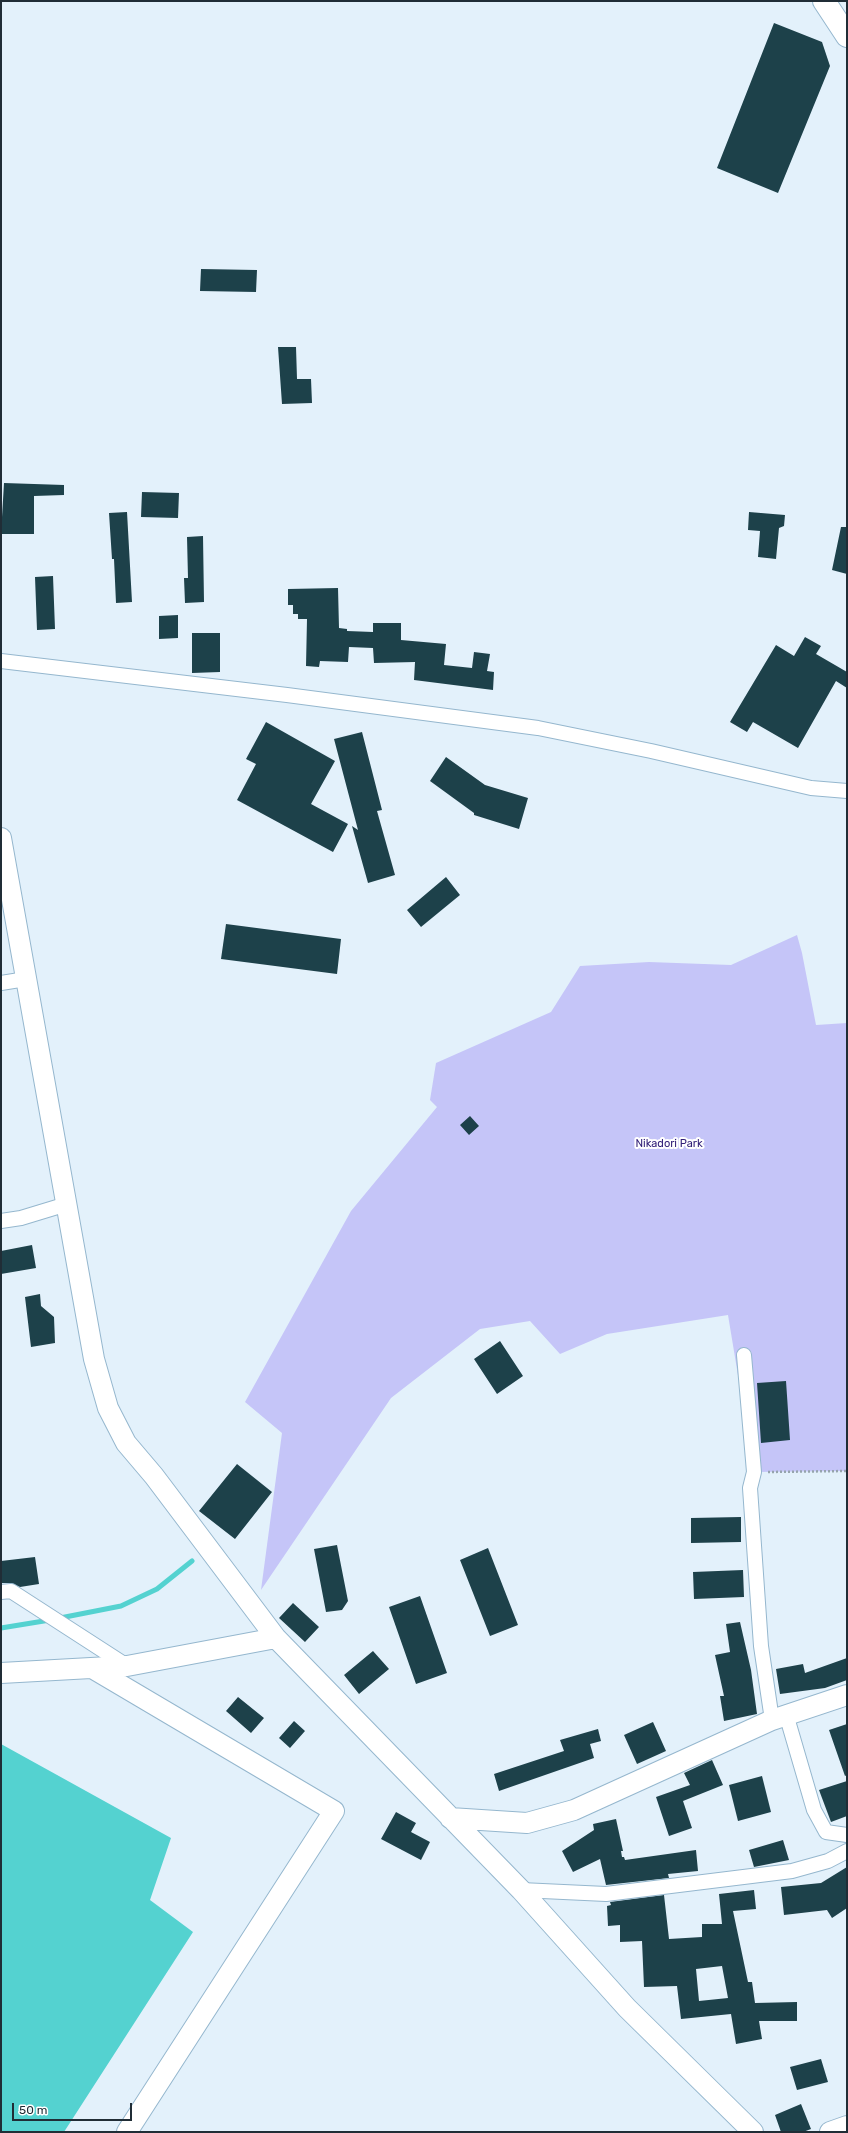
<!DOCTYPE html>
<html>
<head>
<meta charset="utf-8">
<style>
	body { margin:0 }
	#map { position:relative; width:848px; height:2133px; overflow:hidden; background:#e3f1fb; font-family:Rubik,sans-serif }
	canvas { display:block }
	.frame { position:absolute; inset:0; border:2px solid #202d36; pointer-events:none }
	.scale { position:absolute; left:12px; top:2103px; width:120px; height:18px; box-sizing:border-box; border:2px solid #202d36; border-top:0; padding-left:5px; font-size:12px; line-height:14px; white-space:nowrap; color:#202d36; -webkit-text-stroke:3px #fff; paint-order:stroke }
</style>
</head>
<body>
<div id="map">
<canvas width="848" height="2133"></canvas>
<div class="frame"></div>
<div class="scale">50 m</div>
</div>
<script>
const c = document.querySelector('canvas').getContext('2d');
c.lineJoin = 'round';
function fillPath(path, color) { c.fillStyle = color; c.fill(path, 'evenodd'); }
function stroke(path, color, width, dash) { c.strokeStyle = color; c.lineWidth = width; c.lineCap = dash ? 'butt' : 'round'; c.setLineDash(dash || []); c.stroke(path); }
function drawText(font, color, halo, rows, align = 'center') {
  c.font = font + ' Rubik,sans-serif'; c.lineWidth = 4; c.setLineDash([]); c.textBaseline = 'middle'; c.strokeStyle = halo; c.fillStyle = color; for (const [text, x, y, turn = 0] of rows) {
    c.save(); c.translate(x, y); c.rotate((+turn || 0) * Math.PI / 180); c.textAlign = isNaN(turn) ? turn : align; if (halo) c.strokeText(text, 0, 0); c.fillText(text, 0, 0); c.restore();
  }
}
fillPath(new Path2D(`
	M797 935 802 953 816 1025 847 1023V1471L754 1472 728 1315 607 1334 560 1354 530 1321 480 1329 391 1398 261 1590 282 1433 245 1402 351 1211 437 1107 430 1100 436 1063 551 1012 580 966 649 962 731 965Z`), '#c5c5f8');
fillPath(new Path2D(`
	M1 1744 171 1838 150 1900 193 1932 64 2132H1Z`), '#54d2d0');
stroke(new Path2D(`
	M60 1618 121 1606 157 1589 192 1561
	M1 1628 50 1620`), '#54d2d0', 5);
fillPath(new Path2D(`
	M774 23 822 42 830 66 778 193 717 168Z
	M201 269 257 270 256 292 200 291Z
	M278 347H296L297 379H311L312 403 282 404Z
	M4 483 64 485V495L34 496V534H1Z
	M142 492 179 493 178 518 141 517Z
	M127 512 132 602 116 603 114 559H112L109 513Z
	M749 512 785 515 784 526 779 528 776 559 758 557 760 531 748 530Z
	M841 527H847V574L832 570Z
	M203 536 204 602 185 603 184 578H188L187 537Z
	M53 576 55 629 37 630 35 577Z
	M338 588 339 628 347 629V631L373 632V623H401V640L446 644 444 665 472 668 474 652 490 654 487 671 494 672 493 690 414 680 415 662 374 663 373 648 349 647 348 662 320 661 319 667 306 666 307 619H298V614H293V605H288V589Z
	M178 615V638L159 639V616Z
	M192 633H220V672L192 673Z
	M805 637 821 646 816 654 847 672V688L836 681 798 748 753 722 747 732 730 722 776 645 794 656Z
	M266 722 335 761 311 804 348 824 333 852 237 800 256 764 246 759Z
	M362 732 382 810 377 811 395 875 368 883 352 826 358 830 334 739Z
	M446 757 485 785 528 798 519 829 474 815V813L430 781Z
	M446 877 460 895 421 927 407 910Z
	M226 924 341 939 337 974 221 959Z
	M470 1116 479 1126 469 1135 460 1125Z
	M32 1245 36 1268 1 1274V1251Z
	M40 1294 41 1306 54 1317 55 1343 31 1347 25 1297Z
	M500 1341 523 1376 497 1394 474 1359Z
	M786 1381 790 1440 761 1443 757 1383Z
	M237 1464 272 1492 235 1539 199 1511Z
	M741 1517V1542L691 1543V1518Z
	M337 1545 348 1601 342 1610 326 1612 314 1549Z
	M488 1548 518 1625 490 1636 460 1560Z
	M35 1557 39 1584 20 1587 11 1583H1V1561Z
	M743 1570 744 1597 694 1599 693 1572Z
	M420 1596 447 1673 416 1684 389 1607Z
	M293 1603 319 1627 305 1642 279 1618Z
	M740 1622 751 1670 757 1714 724 1721 720 1696H724L715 1655 730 1652 726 1624Z
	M373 1651 389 1669 359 1694 344 1675Z
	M847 1658V1680L825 1688 780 1694 776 1669 803 1664 805 1673Z
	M238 1697 264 1718 251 1733 226 1711Z
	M294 1721 305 1731 290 1748 279 1738Z
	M653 1722 666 1751 637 1764 624 1735Z
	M847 1724V1775L845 1776 829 1730Z
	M598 1729 601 1741 590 1744 594 1758 499 1791 494 1774 564 1751 560 1740Z
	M712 1760 723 1785 683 1801 692 1828 669 1836 656 1797 690 1785 684 1773Z
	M762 1776 771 1812 738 1821 729 1785Z
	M847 1781V1816L831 1822 819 1790Z
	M396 1812 416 1823 411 1832 430 1842 421 1860 381 1839Z
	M616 1819 623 1851H621L622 1857H624L625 1860 696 1850 698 1871 668 1874 669 1878 606 1885 600 1859 573 1872 562 1851 594 1830 593 1824Z
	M783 1840 789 1860 754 1867 749 1850Z
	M847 1867V1908L832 1918 827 1910 784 1915 781 1887 821 1883Z
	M754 1890 756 1909 733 1911 748 1982H752L755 2003 797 2002V2021H759L762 2039 736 2044 731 2014 681 2019 677 1986 644 1987 642 1941 620 1942V1925L608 1926 607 1906 611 1905 610 1902 664 1895 669 1939 702 1937V1924H722L719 1894ZM722 1966 728 1998 699 2001 696 1969Z
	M821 2059 828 2082 797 2090 790 2067Z
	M801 2104 811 2129 803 2132H781L775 2115Z`), '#1d414a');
const street = new Path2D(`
	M1 661 287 695 538 728 651 751 811 788 847 791
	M1 983 26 979
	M1 1221 21 1218 67 1204
	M744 1355 754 1472 750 1488 761 1646 772 1720
	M1 1592 11 1591 127 1666
	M786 1714 814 1810 826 1832 847 1835
	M521 1890 606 1894 792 1871 828 1861 847 1851`);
const secondary = new Path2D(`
	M1 838 94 1359 108 1408 126 1443 154 1476 276 1638 521 1890 627 2008 753 2132
	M92 1668 334 1811 127 2132
	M1 1673 127 1666 276 1638
	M450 1818 527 1823 574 1810 772 1720 847 1695
	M830 2132 847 2126`);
const primary = new Path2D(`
	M824 1 847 36`);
stroke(street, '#95b7ce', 16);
stroke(secondary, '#95b7ce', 22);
stroke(primary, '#95b7ce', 24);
stroke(new Path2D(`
	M768 1472 847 1471`), '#96a4ae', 2.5, [2, 2]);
stroke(street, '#fff', 14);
stroke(secondary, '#fff', 20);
stroke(primary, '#fff', 22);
drawText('11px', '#322078', '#fff', [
	["Nikadori Park",669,1144]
]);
</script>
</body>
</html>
